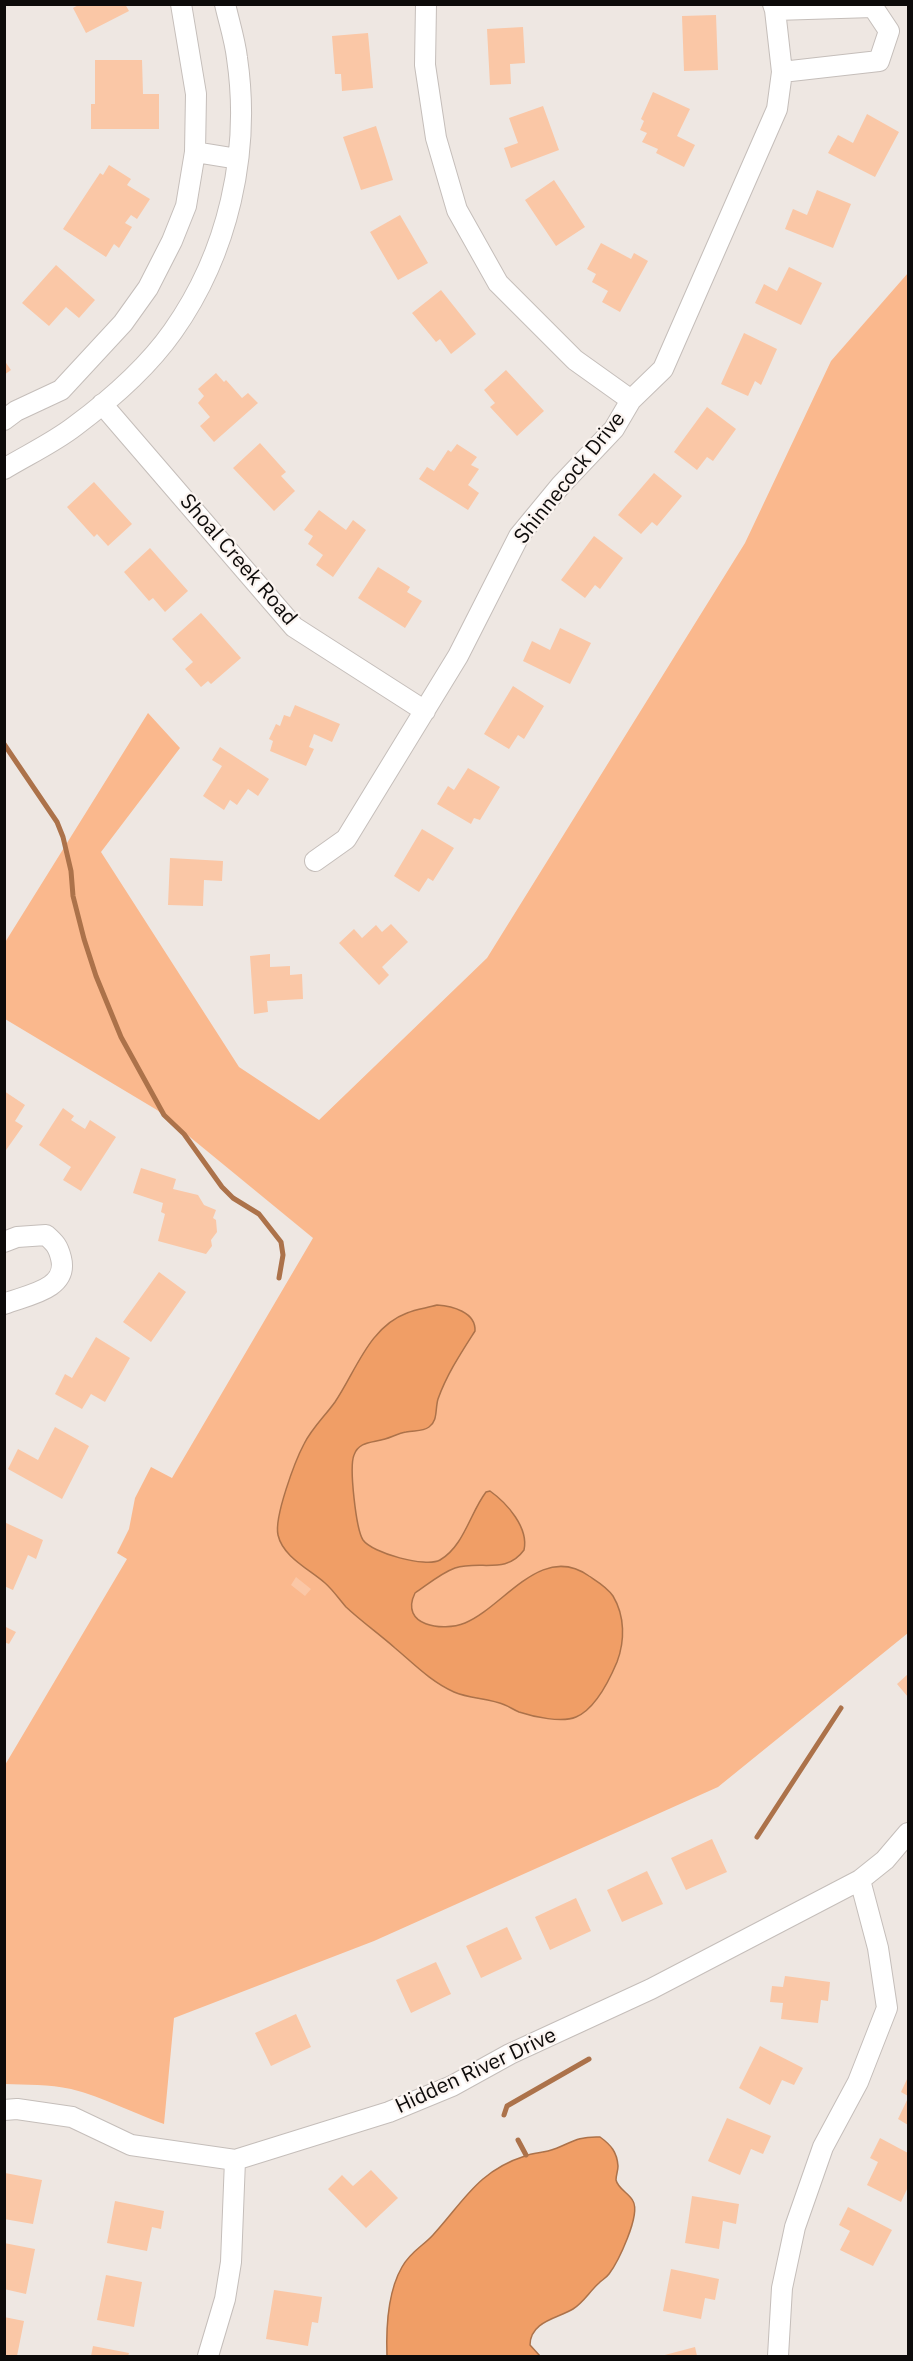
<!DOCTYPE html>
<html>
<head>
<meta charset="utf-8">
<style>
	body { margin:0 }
	#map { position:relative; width:913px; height:2361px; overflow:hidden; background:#eee7e2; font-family:"IBM Plex Sans",sans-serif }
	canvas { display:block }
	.frame { position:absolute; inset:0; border:6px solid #0d0b0a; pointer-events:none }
</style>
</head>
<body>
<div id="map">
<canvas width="913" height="2361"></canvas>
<div class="frame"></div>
</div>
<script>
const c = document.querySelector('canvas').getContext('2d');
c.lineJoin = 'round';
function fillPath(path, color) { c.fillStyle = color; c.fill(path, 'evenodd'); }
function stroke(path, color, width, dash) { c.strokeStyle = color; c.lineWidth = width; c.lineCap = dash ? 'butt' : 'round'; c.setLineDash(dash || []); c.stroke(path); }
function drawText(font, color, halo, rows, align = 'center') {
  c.font = font + ' "IBM Plex Sans",sans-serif'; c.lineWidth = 4.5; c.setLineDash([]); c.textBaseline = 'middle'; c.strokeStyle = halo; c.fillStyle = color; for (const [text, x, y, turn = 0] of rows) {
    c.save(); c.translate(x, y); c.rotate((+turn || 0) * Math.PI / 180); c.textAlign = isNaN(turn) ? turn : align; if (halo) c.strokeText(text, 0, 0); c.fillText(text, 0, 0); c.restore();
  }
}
fillPath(new Path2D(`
	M908 273V1633L718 1787 374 1941 174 2018 164 2124C133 2113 103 2097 71 2089 49 2084 26 2085 5 2084V1765L127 1559 117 1553 129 1529 135 1498 151 1467 172 1478 313 1238 157 1110 5 1019 4 944 148 713 180 748 101 852 239 1067 319 1120 487 958 745 543 831 361Z`), '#fab88d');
const water = new Path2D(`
	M437 1305C452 1306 476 1312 475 1331 461 1353 447 1374 438 1399 435 1409 438 1421 429 1427 422 1432 414 1430 406 1432 399 1433 392 1437 385 1439 373 1443 359 1441 354 1455 349 1467 356 1529 363 1540 372 1553 426 1568 440 1560 464 1546 470 1513 486 1492L490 1491C507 1503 529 1528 524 1550 506 1575 481 1560 455 1568 441 1573 427 1585 415 1593 399 1626 443 1632 465 1623 504 1607 541 1542 589 1576 598 1582 607 1587 613 1596 625 1616 625 1641 617 1662 609 1681 595 1709 576 1717 562 1723 534 1717 519 1712 514 1710 510 1707 505 1705 489 1698 470 1699 454 1692 431 1682 413 1663 395 1648 379 1634 361 1621 346 1607 339 1599 333 1590 325 1583 309 1569 283 1557 278 1535 274 1517 295 1461 304 1444 312 1428 325 1416 335 1402 356 1371 369 1327 407 1313 416 1309 427 1308 437 1305Z
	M600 2137C611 2145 617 2152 618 2166 618 2171 616 2175 616 2180 618 2189 629 2193 633 2201 641 2215 618 2262 609 2274 606 2278 602 2280 599 2283 589 2292 584 2302 573 2309 559 2318 530 2321 530 2345L540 2356H387C386 2328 387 2293 402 2267 411 2251 422 2247 433 2235 464 2201 478 2171 525 2156 532 2153 540 2153 548 2151 570 2145 573 2136 600 2137Z`);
fillPath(water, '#f09e66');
stroke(water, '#ac724a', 1.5);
stroke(new Path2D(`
	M4 744 57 822 63 837 71 871 73 896 84 939 96 976 121 1037 164 1115 184 1134 222 1187 233 1198 259 1214 281 1242 283 1255 279 1278
	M757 1837 841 1708
	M504 2115 507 2106 589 2059
	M518 2140 526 2155`), '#ac724a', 5);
fillPath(new Path2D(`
	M80 4H125L129 11 86 33 73 8Z
	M716 15 718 70 684 71 682 16Z
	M523 27 525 63 510 64 511 84 490 85 487 29Z
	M368 33 373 88 342 91 341 74H335L332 36Z
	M95 60H142L143 94H159V129H91V104H95Z
	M653 92 690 109 677 136 695 145 684 167 656 153 658 149 642 142 647 133 640 130 644 121 641 119Z
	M543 106 559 150 511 168 504 148 518 143 509 118Z
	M867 114 899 132 875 177 828 153 838 135 853 143Z
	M376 126 393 180 361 190 343 137Z
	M109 165 131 179 127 185 150 199 137 219 131 215 125 223 132 227 119 248 114 244 106 257 63 229 100 173 103 175Z
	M554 180 585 227 556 246 525 200Z
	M817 190 851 204 833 248 785 229 793 209 807 215Z
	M400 215 428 263 398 280 370 232Z
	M601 243 631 259 634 253 648 261 620 312 602 302 608 291 592 282 596 274 587 269Z
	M56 265 95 300 79 318 66 307 49 326 22 303Z
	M789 267 822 283 801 325 755 303 764 284 777 291Z
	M441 290 476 334 451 354 440 339 436 342 412 313Z
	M744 333 777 349 761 385 755 381 748 396 721 384Z
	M4 360 11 370 4 375Z
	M506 370 544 411 517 436 490 407 495 403 484 390Z
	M216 373 224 382 226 380 242 398 248 393 258 403 214 442 200 426 210 417 198 403 204 396 198 389Z
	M707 407 736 429 713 461 707 457 697 470 674 452Z
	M260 443 286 472 281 476 295 491 274 511 233 468Z
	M457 444 477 457 471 465 479 469 468 485 479 493 468 510 419 479 427 467 434 471 448 450 451 452Z
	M654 473 682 496 657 526 652 522 641 534 618 515Z
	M94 482 132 524 108 546 97 534 94 537 67 507Z
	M319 510 346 530 353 520 366 530 333 577 316 565 323 555 308 544 313 536 304 530Z
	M594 536 623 558 600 589 595 585 585 598 561 580Z
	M150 548 188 591 165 612 153 598 149 601 124 572Z
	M378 567 410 587 407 592 422 601 405 628 358 598Z
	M201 613 241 658 211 684 208 681 201 687 185 669 193 662 172 639Z
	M560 628 591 643 570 684 523 661 532 641 550 650Z
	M513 686 544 706 524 739 518 735 509 749 484 734Z
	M295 705 340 724 332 742 314 734 309 747 314 749 306 766 270 751 273 741 269 739 276 724 280 726 284 715 290 717Z
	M220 747 269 779 258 796 248 789 237 805 230 800 224 810 203 796 222 766 212 760Z
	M468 768 500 787 480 820 474 818 471 824 437 804 448 786 454 790Z
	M422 829 454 848 433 881 428 878 419 892 394 876Z
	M170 858 223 861 222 881 204 880 203 906 168 905Z
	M391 924 408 942 382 967 389 975 379 985 339 943 354 929 362 938 376 925 382 932Z
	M270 954V967L290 966V975L302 974 303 999 267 1001 268 1012 254 1014 250 956Z
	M4 1091 25 1105 15 1121 23 1126 4 1153Z
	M63 1108 74 1116 71 1120 85 1129 90 1120 116 1137 81 1191 63 1180 71 1167 39 1145Z
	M141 1168 176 1179 173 1189 198 1195 204 1205 216 1210 213 1218 216 1220 217 1232 211 1240 212 1246 206 1254 158 1241 165 1214 161 1212 163 1203 133 1193Z
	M159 1272 186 1292 151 1342 123 1322Z
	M96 1337 130 1358 105 1402 91 1394 82 1409 55 1394 65 1374 72 1378Z
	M55 1427 89 1446 62 1499 8 1469 18 1449 38 1460Z
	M4 1522 43 1540 36 1559 28 1555 13 1590 4 1586Z
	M296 1577 311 1589 305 1596 291 1585Z
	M4 1626 16 1632 9 1644 4 1642Z
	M908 1674V1697L897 1684Z
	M712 1839 727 1872 686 1890 671 1858Z
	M647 1871 663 1904 622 1922 607 1890Z
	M576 1898 591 1931 550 1950 535 1917Z
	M507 1927 522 1959 481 1978 466 1946Z
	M436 1962 451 1994 411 2013 396 1980Z
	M785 1976 830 1982 828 2001 821 2000 818 2023 781 2019 783 2003 770 2002 772 1986 783 1987Z
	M296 2014 311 2047 271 2066 255 2033Z
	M760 2046 803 2068 794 2085 782 2080 770 2105 739 2088Z
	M908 2077V2096L901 2092Z
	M908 2098V2125L898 2119Z
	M727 2118 771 2136 763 2154 751 2149 740 2175 708 2161Z
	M880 2138 908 2153V2187L901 2202 867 2185 878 2162 870 2158Z
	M371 2170 398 2198 366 2228 328 2189 342 2175 353 2186Z
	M5 2173 42 2180 33 2224 4 2219Z
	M692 2196 739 2204 736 2224 723 2221 719 2249 685 2243Z
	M115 2201 164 2211 161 2229 152 2227 147 2251 107 2243Z
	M848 2207 892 2230 873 2266 840 2250 850 2231 839 2225Z
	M4 2243 35 2249 26 2294 4 2289Z
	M671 2269 719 2279 715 2300 705 2298 701 2319 663 2311Z
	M106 2275 142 2282 134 2327 97 2320Z
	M274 2290 322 2297 318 2323 312 2322 308 2346 266 2339Z
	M4 2317 24 2321 17 2356H4Z
	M93 2346 129 2353 128 2356H91Z
	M695 2347 697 2356H661Z`), '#fac7a6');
const minor = new Path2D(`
	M181 4 196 94 195 152 238 159
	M426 4 425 65 436 138 457 210 498 283 575 360 631 400
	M775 10 873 7 889 31 879 61 782 72
	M102 404 294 627 425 711
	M4 420 16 411 61 390 123 323 148 288 172 241 186 206 195 152
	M4 469C27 455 53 443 75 426 110 400 147 368 173 331 228 253 251 153 237 58 235 40 229 22 225 4
	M315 861 346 839 458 656 519 536 561 485 614 429 631 400 663 369 777 109 782 72 775 10 773 4
	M4 1242 17 1237 46 1235C55 1243 58 1246 61 1258 69 1290 26 1295 4 1304
	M4 2110 17 2109 72 2117 131 2145 235 2160 389 2112 452 2086 510 2054 651 1989 860 1880 885 1860 908 1833
	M208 2356 225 2299 231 2262 235 2160
	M778 2356 782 2288 795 2227 823 2147 858 2082 887 2008 878 1948 860 1880`);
stroke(minor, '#c5beba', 22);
stroke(minor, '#fff', 20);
drawText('21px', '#0d0b0a', '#fbf4f0', [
	["Shinnecock Drive",570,478,-51],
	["Shoal Creek Road",238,560,49],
	["Hidden River Drive",476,2071,-25]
]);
</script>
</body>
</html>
